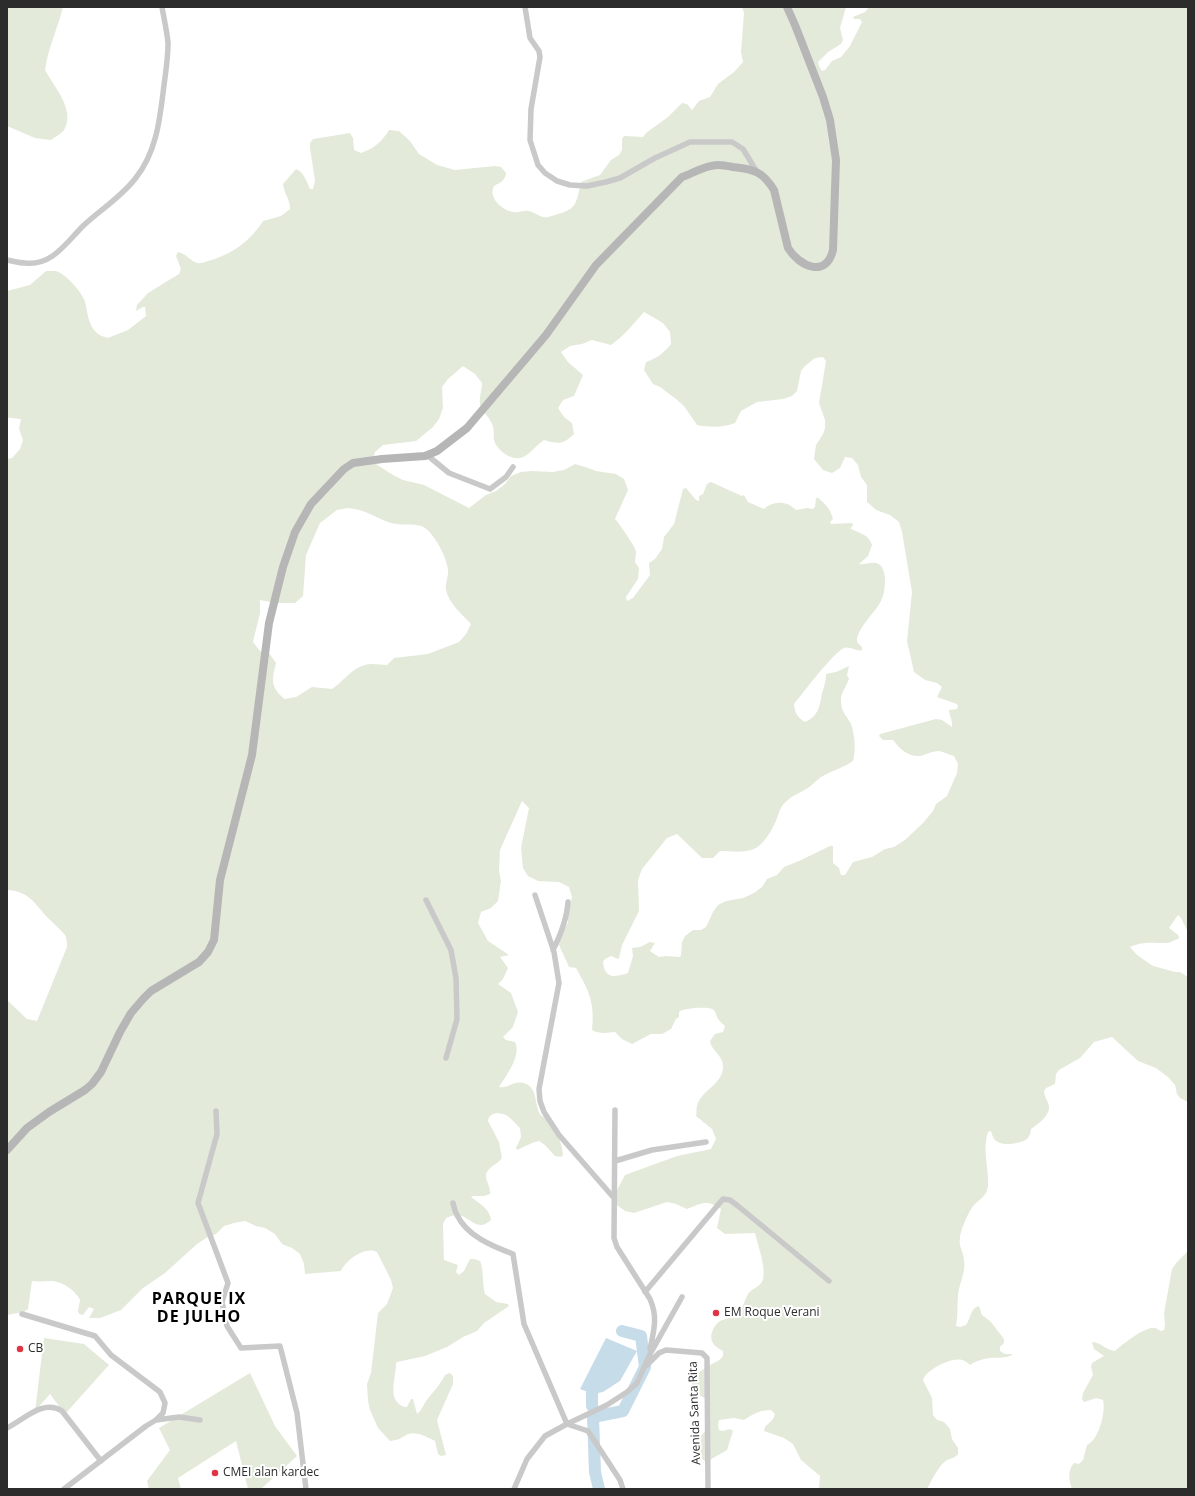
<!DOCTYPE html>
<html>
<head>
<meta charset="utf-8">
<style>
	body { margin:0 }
	#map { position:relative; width:1195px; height:1496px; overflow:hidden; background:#fff; font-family:"Open Sans",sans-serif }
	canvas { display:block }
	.frame { position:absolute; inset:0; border:8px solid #2c2c2c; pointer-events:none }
</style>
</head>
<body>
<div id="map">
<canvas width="1195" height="1496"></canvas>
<div class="frame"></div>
</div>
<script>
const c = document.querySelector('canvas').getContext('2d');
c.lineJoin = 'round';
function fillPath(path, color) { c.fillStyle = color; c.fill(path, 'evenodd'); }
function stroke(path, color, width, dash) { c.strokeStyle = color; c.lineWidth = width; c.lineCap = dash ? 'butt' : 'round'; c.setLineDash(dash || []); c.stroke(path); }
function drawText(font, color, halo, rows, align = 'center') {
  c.font = font + ' "Open Sans",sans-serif'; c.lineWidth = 4; c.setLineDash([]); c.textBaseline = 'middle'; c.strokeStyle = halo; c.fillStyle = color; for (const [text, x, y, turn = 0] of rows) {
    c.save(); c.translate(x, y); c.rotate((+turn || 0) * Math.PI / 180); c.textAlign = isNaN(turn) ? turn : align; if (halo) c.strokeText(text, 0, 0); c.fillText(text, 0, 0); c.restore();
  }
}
fillPath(new Path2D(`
	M7 7H63C58 28 48 48 45 70 54 87 76 110 64 130 61 134 55 137 51 140L35 138 7 126Z
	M742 7H846L840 28 843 40 841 44 828 52 818 62 819 66 822 71 825 70 832 61 841 57 850 46 862 22 860 19H854L853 17 865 12 869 7H1188V932L1181 918 1178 915 1169 928 1178 935 1179 937 1178 939C1174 940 1170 943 1166 943 1151 943 1144 941 1130 947L1137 955 1153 966 1175 972H1180L1188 977V1102L1180 1098 1177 1094 1175 1085 1168 1077 1156 1068 1138 1061 1112 1037 1094 1042 1080 1058 1059 1070 1056 1074 1055 1084 1046 1088 1044 1091C1044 1096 1048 1101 1049 1106 1050 1116 1038 1124 1031 1129 1031 1132 1030 1135 1028 1138 1022 1144 1001 1147 995 1140 993 1138 992 1134 991 1131L988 1132C982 1149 989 1168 988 1186 987 1196 980 1199 974 1205 970 1210 966 1218 964 1224 961 1230 959 1238 960 1245 961 1250 964 1255 964 1260 966 1273 959 1283 958 1296 957 1306 958 1316 956 1326L960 1327 966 1325C971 1318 970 1308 979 1306L982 1315 991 1322 1004 1339V1343L1000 1347V1351L1005 1354H1012V1355C1004 1359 998 1357 989 1358 982 1359 976 1361 970 1365 968 1363 964 1360 962 1360 951 1357 926 1370 923 1380L932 1398 933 1415 937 1420 944 1422 950 1429 952 1439 958 1448V1454C955 1458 952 1458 947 1460 938 1466 932 1480 927 1489H819L820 1476 801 1460 793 1444 784 1438 764 1431 765 1427 773 1419 775 1414 771 1410C760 1410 753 1414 744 1420L734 1418 719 1420 718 1425 719 1430 723 1431 730 1429 733 1431 727 1450 706 1462 699 1456 696 1447 698 1439 709 1427 710 1416 704 1407 710 1401C705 1398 700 1396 696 1393 684 1382 701 1370 710 1365 715 1362 720 1361 723 1356V1351C719 1349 713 1345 712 1341 709 1334 715 1323 722 1320 726 1318 733 1319 736 1315 743 1310 744 1301 748 1294 752 1288 761 1287 763 1279 766 1267 758 1246 755 1233L725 1234 717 1228 721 1209C707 1199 702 1203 687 1209L676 1204 667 1202 634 1213 625 1211 617 1205 615 1194 625 1175 677 1156 711 1149 716 1139 712 1129 696 1116C697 1113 696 1109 697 1106 700 1091 722 1085 723 1068 724 1055 711 1051 710 1041L715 1034 723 1032 725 1026C723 1024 720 1022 718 1019 716 1016 716 1013 714 1010 709 1006 683 1008 679 1012V1017L676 1019 671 1029 662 1034H651L632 1044 622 1039 615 1032C607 1033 599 1034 592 1030 595 1003 589 991 576 968L569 967 559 945 562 931 568 923V914L572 897 569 887 559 882 538 881 528 876 523 868 521 848 529 808 522 801 500 850 499 871 501 881 498 901 491 908 481 912 478 923 488 941 509 955 500 957 508 968 503 979 498 984 511 993 518 1012 513 1027 503 1037 506 1040 515 1042C522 1055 506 1076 499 1087 509 1089 514 1079 526 1084 538 1089 534 1104 540 1114 542 1118 547 1117 550 1120 556 1125 563 1148 563 1155L561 1157 555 1156 545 1145 539 1141 532 1143 517 1150 516 1148 521 1137 520 1128C516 1124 511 1118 506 1115 499 1112 489 1112 488 1121L499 1142 502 1158C498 1164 490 1166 487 1172 483 1177 491 1186 490 1194L484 1196H473L471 1197C480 1204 490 1209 491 1220 476 1234 469 1214 456 1215 453 1215 449 1217 446 1218L443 1224 444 1260 458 1265 456 1272 459 1275 464 1271 470 1259H474L480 1261C484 1270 482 1283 485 1294L496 1302 508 1304 509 1306 484 1323 477 1331 463 1337 447 1347 425 1356 397 1362 396 1364C396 1379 386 1401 405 1407H407L411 1399H413L417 1414C421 1411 423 1406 426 1401 433 1392 440 1385 445 1375L450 1373 453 1376V1384L437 1420 446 1455 441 1456 438 1454 435 1441C427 1437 417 1431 408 1434 400 1438 400 1440 390 1441L378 1428 370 1410 368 1401 367 1384 371 1373 378 1313 387 1304 393 1288 391 1280 377 1252C365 1246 346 1260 341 1271L305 1274 304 1264 300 1254 292 1248 282 1244 275 1234 265 1228 256 1226 245 1221 234 1223 224 1226 216 1234 206 1238 197 1244 165 1273 143 1288 121 1310 100 1318H89L94 1309 89 1307 83 1315 79 1314 78 1311 80 1300C76 1291 62 1281 51 1281 45 1281 39 1282 32 1281L28 1309 24 1312 7 1315V1000L27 1019 37 1021 67 947C67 944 67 938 65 935 60 929 53 923 47 917 34 903 29 891 7 890V459L12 458 20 449 23 440 19 429 21 419 10 418 7 417V291L30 285 46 271C49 271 53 271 56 271 66 274 82 292 85 302 88 312 87 324 97 333 99 335 104 337 108 338L128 330 146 316 145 307H143L136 311 137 305 148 293 179 274 181 269 176 256 178 252C187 254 189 260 197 263 202 264 207 261 212 260 235 252 250 241 263 221L281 216 290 209C290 199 284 194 283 184L296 169C303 171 307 182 310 189H313L315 181 310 148V143L313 139 350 133 353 138 354 150 361 153C373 149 382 142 389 130L399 131 410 141 419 154 437 165 455 170 495 166 501 167 506 173C505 181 501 182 494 186 488 198 502 210 513 212 518 213 524 210 529 211 534 212 538 216 543 217 547 218 551 216 555 215 578 209 576 203 581 182L600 175 611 160 619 155 622 150V139L624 136 643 137 646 133 668 117 682 103 687 104 692 110 699 101 710 97 718 84 734 72 743 62 741 52 744 13ZM644 312 663 323 670 332 671 344C664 353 657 358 646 362L644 370 653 384 660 387 676 399 684 406 697 425C708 427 723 428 735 423L741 411 757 402 783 399 792 396 797 391 801 371 805 366 815 358 823 357 826 361 819 403 825 420V428L823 434 816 445 814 459 823 470 832 473 840 468 845 457 852 458 858 465 861 477 867 485V502L876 510 890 515 899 522 902 532 912 592 907 641 914 672 925 680 937 683 942 687 937 697 957 704 958 707 957 709 949 710C949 716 953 720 952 727L942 720 936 719 880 734 879 736 883 740H893C899 748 908 757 920 756 926 755 931 751 939 751 944 752 949 755 954 756L958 764 957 773 947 796 936 804 933 811 923 823 905 840 894 847 885 849 872 857 853 862 845 875H841L839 868 833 863V846H830L799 861 784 867 777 875 767 879 762 887 754 893 743 898 726 901 718 905 713 912 706 927 701 930H693L685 936 682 942 681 955 680 957 666 956 659 957 650 951 655 943 650 942 640 947 632 948 633 956 628 973C615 977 605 980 603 962L605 959 611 956 618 959 619 958 622 945 639 911 638 880 642 869 667 838 677 834 702 858H713L720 851C730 851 741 853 751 850 763 847 773 829 777 818 780 810 781 805 788 800 793 795 800 793 806 789 812 786 817 779 823 776 833 770 843 768 853 761 856 750 855 735 851 724 846 714 841 713 841 699 841 693 847 685 849 679L847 675 849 666 836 672 826 674C826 682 824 687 822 693 820 706 818 717 805 722 797 717 795 713 794 704 803 693 833 653 844 648 851 646 856 652 862 650V647L857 642C856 629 875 613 881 601 884 595 885 587 885 580 885 575 884 569 880 565 875 560 866 565 859 564L868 556 872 545C869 535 860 533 851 529V528L853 525 852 523 831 524 830 522 833 519C831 510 825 503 818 498H816L815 507 813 509 807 508 796 510C788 501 773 500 764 509L748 502 744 495 742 496 711 482 707 484 703 494 699 496V501L696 500 686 488 683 489 674 524 664 537 662 549 655 559 649 563 650 575 633 598 627 601 626 597 638 579 639 568 635 562C635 559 636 555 636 552 636 547 618 522 615 519L628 490 624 479 616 474 596 471 585 467 575 464 564 470 553 472 532 471 521 472 511 476 505 484 496 491 486 495 469 508 424 485 403 480 393 475 373 462 375 452 383 445 416 441 433 427 439 419 443 408 442 387 448 379 463 366 475 374 482 383C482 389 479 398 480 404 481 412 488 415 491 422 495 428 493 433 494 440 496 449 510 460 520 458 529 456 535 446 544 440 558 444 563 445 574 434L572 423 564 417 558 408 563 400 574 396 583 375 568 362 561 352 570 346 582 344 592 340 611 345C626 334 633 324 644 312ZM348 508C364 509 376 518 391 523 401 526 413 523 421 526 433 530 446 556 448 569 449 575 445 583 446 590 449 604 462 614 471 624L466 634 459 642 428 654 394 658 387 665C380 665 371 663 365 665 352 668 343 682 332 689L312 687 296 697 285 699C270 688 272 679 276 663L269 653 260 651 253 642 260 613V600L275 603H295L303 596 306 555 320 523 337 510Z
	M1188 1251V1489H1072C1069 1480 1067 1471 1074 1463L1079 1464 1083 1460 1087 1445C1099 1440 1106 1411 1103 1400L1096 1398 1084 1402 1082 1399 1083 1393 1093 1375 1091 1367 1092 1363 1104 1356 1094 1349 1092 1342C1100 1342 1106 1350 1115 1351 1123 1344 1142 1329 1152 1328 1156 1327 1158 1330 1161 1331L1164 1330 1165 1325 1164 1313 1172 1269 1177 1262Z
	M44 1338 84 1344 109 1365 65 1414 50 1394 35 1411Z
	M250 1373 275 1426 297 1456 261 1489H248L236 1441 178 1478 181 1489H149L147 1481 170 1450 159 1428Z`), '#e3eada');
fillPath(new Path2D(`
	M606 1338 637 1351 620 1381 603 1392 593 1394 580 1389Z`), '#c7dce9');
stroke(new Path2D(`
	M592 1406V1394L594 1386
	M599 1489 595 1472 593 1417 623 1411 645 1367 641 1336 622 1331`), '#c7dce9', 12);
stroke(new Path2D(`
	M525 7 530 38 539 51 540 57 531 109 530 140 538 165 545 173 557 181 570 185 587 186 606 182 620 178 655 158 690 142H732L743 149 757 172
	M7 260C13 261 19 263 25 263 52 266 66 243 83 226 100 210 120 198 135 179 157 152 160 118 164 85 166 71 168 57 168 43 167 31 164 19 162 7
	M427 455 449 473 490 489 506 477 513 467
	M535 895 554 952 559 983 539 1089 540 1101 544 1112 559 1135 614 1198
	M426 900 451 950 456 978 457 1019 446 1058
	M553 950C561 934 567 919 568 902
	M615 1110 614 1238 617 1247 650 1299C658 1317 654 1330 650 1349
	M216 1111 217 1134 198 1203 228 1283 222 1302 227 1326 241 1348 280 1346 297 1413 306 1489
	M615 1161 652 1150 706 1142
	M453 1203C454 1207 455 1212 457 1215 467 1236 492 1246 513 1254L524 1324 567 1424 588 1431 620 1480 623 1489
	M645 1292 723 1199 730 1200 738 1206 829 1281
	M22 1314 95 1336 111 1355 160 1392 165 1403 163 1413 156 1420 146 1426 64 1489
	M647 1365 659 1353 666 1350 702 1353 707 1358 708 1489
	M156 1420 179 1417 200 1420
	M7 1428C25 1419 43 1399 62 1411L101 1461
	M514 1489 527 1459 545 1436 567 1424 607 1405 627 1392 637 1383 649 1356 682 1297`), '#c9c9c9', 5.5);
stroke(new Path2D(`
	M7 1150 27 1128 49 1112 85 1090 92 1084 101 1072 120 1032 131 1013 143 999 151 991 199 962 208 952 214 940 220 880 252 755 269 623 283 567 295 532 311 504 344 469 353 463 382 459 425 456 437 451 467 428 546 335 596 265 682 177C693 173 706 165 718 165 723 165 728 166 733 167 754 169 763 172 774 190L788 248C799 266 826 279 833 250L836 160 830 120 823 97 795 25 787 7`), '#b6b6b6', 8);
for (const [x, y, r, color] of [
	[716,1313,4,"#de3443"],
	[20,1349,4,"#de3443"],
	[215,1473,4,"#de3443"]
]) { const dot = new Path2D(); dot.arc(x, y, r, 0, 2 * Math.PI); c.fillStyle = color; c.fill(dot); stroke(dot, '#fff', 1.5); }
drawText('12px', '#2c2c2c', '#fff', [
	["EM Roque Verani",724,1313],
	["CB",28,1349],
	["CMEI alan kardec",223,1473]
], 'left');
drawText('12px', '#2c2c2c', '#fff', [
	["Avenida Santa Rita",695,1413,-92]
]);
c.letterSpacing = '1px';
drawText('bold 16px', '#000', '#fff', [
	["PARQUE IX",199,1299],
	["DE JULHO",199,1317]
]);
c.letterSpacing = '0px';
</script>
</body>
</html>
